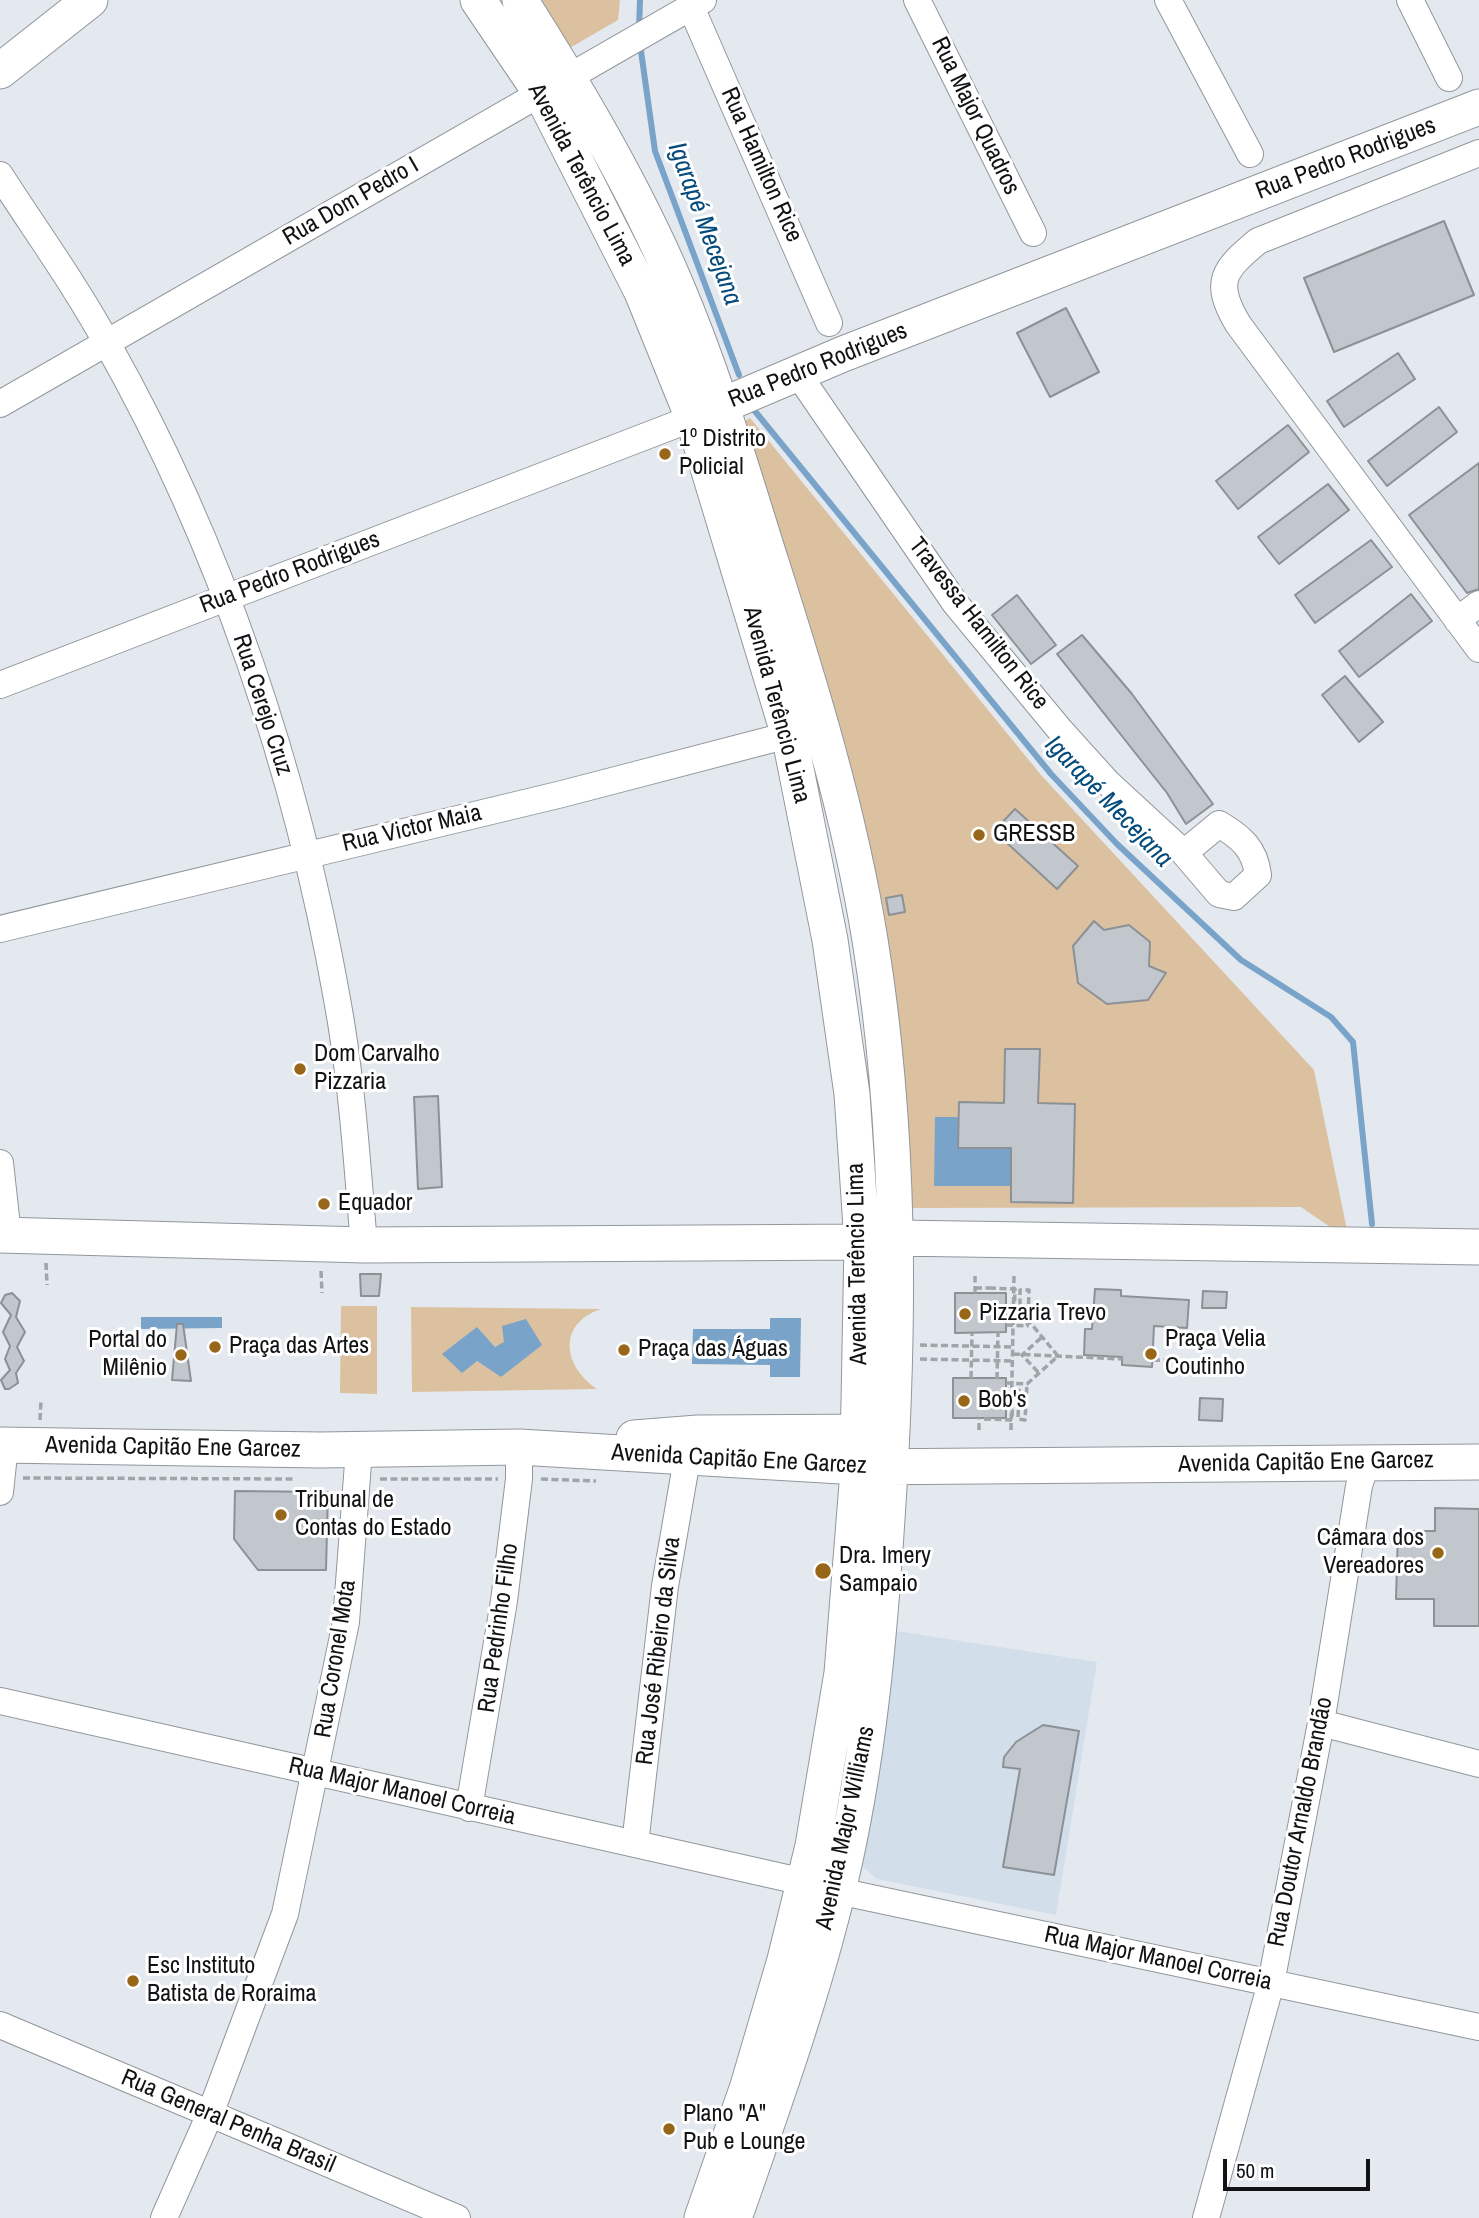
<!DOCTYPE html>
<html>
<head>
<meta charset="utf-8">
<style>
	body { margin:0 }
	#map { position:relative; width:1479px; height:2218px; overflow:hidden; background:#e3e9ef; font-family:"Archivo Narrow",sans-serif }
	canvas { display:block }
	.scale { position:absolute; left:1223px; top:2159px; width:147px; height:32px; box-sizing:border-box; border:4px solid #101214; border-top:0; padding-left:9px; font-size:21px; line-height:24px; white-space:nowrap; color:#101214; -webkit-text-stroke:5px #fff; paint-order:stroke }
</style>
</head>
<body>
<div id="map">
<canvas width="1479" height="2218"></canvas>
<div class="scale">50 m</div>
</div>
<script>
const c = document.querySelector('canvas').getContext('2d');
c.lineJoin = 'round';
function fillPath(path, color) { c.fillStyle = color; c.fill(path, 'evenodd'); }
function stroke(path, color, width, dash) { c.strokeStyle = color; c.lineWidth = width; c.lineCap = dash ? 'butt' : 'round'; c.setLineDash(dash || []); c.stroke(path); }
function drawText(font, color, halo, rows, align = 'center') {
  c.font = font + ' "Archivo Narrow",sans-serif'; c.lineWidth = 6; c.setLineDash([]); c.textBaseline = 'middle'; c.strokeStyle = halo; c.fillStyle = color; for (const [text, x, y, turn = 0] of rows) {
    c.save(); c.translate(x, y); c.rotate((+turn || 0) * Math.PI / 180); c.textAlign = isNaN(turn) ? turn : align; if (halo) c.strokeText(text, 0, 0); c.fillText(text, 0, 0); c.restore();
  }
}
fillPath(new Path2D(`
	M896 1631 1097 1662 1056 1915 877 1879 862 1866 860 1849Z`), '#d2dee9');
fillPath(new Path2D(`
	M536 0H620L618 20 568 49Z
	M750 418 1041 775 1314 1070 1347 1230 1336 1231 1301 1207 910 1208 897 1024 743 422Z
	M341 1306H377V1394L340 1393Z
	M411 1307 601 1309C557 1324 563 1366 597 1389L412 1392ZM477 1328 495 1347 504 1343 502 1377 477 1361Z`), '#dcc1a0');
fillPath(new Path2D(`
	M935 1117H959L958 1148H1011V1186H934Z
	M141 1317H222V1328L141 1329Z
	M770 1318H801L800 1377H770V1365L692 1364 693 1329H770Z
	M526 1319 542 1345 501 1377 477 1361 462 1373 442 1354 477 1327 495 1347 504 1342 502 1326Z`), '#79a3c9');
stroke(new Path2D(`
	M639 29 640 0
	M640 44 655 151 739 375
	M754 410 1051 774 1117 844 1241 960 1331 1017 1353 1042 1372 1224`), '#79a3c9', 6);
const building = new Path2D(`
	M1444 221 1474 295 1334 352 1304 278Z
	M1066 308 1099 372 1050 397 1017 333Z
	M1398 353 1415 379 1344 427 1327 401Z
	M1439 407 1457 432 1387 486 1368 461Z
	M1288 425 1309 452 1238 509 1216 481Z
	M1479 463V589L1467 593 1409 515Z
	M1328 484 1349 510 1279 564 1258 537Z
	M1371 540 1392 567 1315 623 1295 595Z
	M1411 594 1432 621 1359 677 1339 651Z
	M1017 595 1056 645 1031 664 992 615Z
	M1082 635 1132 694 1213 804 1186 824 1167 793 1057 654Z
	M1345 676 1383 722 1359 742 1322 695Z
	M1015 809 1078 866 1057 889 994 831Z
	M902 895 905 912 889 915 886 898Z
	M1094 921 1104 930 1129 925 1150 942 1149 966 1166 973 1148 1000 1107 1004 1078 983 1073 946Z
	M1005 1049H1040L1038 1103 1075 1104 1073 1203 1011 1202V1148H958L959 1102 1004 1103Z
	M438 1096 442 1187 418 1189 414 1097Z
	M360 1274H381L379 1296H361Z
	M1095 1289 1121 1290V1296L1189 1300 1187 1328 1154 1326 1152 1367 1122 1365V1357L1084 1355 1085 1329H1092Z
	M1203 1291 1227 1292 1226 1308H1202Z
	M12 1293 20 1301 16 1317 25 1332 17 1347 24 1361 16 1373 18 1383 9 1389H5L1 1380 10 1370 5 1359 10 1346 3 1332 11 1315 1 1303 5 1295Z
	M955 1293H1006V1332L955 1333Z
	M177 1324H183L191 1381 172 1380Z
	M953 1378H1006V1418H953Z
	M1200 1398 1223 1399 1222 1421 1199 1420Z
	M235 1491 328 1492 326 1570H258L234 1539Z
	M1435 1508 1479 1509V1626H1434V1599H1396L1398 1531H1435Z
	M1043 1725 1079 1731 1054 1875 1003 1867 1020 1769 1003 1767 1004 1757 1016 1742Z`);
fillPath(building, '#c1c7cc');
stroke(building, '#8c9196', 2);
const minor = new Path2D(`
	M917 0 1033 233
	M1168 0 1250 154
	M1410 0 1449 78
	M691 7 829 323
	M1479 153 1258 241C1223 270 1213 282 1238 324L1479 649
	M0 175C36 231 76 286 108 345 221 545 297 773 337 999 352 1080 357 1163 364 1245
	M798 374 955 603 1060 730 1107 782 1184 853 1219 894 1234 897 1258 875C1255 849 1241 837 1219 824L1184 853
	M0 404 703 0
	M1457 620 1479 604
	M0 685 693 418
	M0 929 562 794 777 738 808 735
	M0 1163 8 1235
	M0 1492 5 1445
	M0 1701 804 1882
	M1321 1723 1479 1764
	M469 1808 504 1601 519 1479V1447
	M635 1844 665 1586 687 1459
	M838 1891 1479 2027
	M0 2025 457 2218
	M164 2218 210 2114 285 1914 346 1622 359 1450
	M1206 2218 1271 1983 1321 1723 1359 1486 1366 1463`);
const major = new Path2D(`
	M478 0 541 93 642 292 693 418 790 739 830 940 852 1094 862 1242 859 1402 857 1484 842 1673 813 1846 785 1960 748 2086 702 2218
	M520 0C577 90 634 186 676 285 714 374 741 467 770 559 810 684 849 810 870 940 901 1132 900 1325 887 1519 879 1642 868 1765 839 1886 812 1999 772 2109 734 2218
	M0 71 90 0
	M702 414 843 354 1479 107
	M0 1235 364 1245 862 1242 897 1238 1479 1247
	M634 1438 698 1433 882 1432
	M0 1445 320 1450 519 1447 858 1467 1479 1462`);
stroke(minor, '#91979c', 28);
stroke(major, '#91979c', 37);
stroke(new Path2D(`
	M46 1263 47 1285
	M321 1271 322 1293
	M975 1288H989
	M975 1293V1276
	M920 1345 1013 1347
	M1013 1354 1122 1359
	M920 1359 1013 1361
	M1153 1360 1186 1361
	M971 1378 972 1333
	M997 1379 998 1332
	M40 1420 41 1401
	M979 1430V1418
	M1011 1430 1014 1276
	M23 1478 295 1479
	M380 1479H498
	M541 1479 596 1481`), '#a0a5a9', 3.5, [7, 3.5]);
stroke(minor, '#fff', 26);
stroke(major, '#fff', 35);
stroke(new Path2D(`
	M989 1288 1015 1289 1014 1318H1020V1290H1029L1028 1320 1058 1356 1027 1384 1006 1383
	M1006 1325 1027 1326 1028 1322
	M1038 1372 1022 1355 1042 1337
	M984 1419 1012 1420 1013 1390H1019L1018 1419 1025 1420 1027 1384`), '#a0a5a9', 3.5, [7, 3.5]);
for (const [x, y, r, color] of [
	[665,454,7,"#986619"],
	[979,835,7,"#986619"],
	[300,1069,7,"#986619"],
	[324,1204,7,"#986619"],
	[965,1314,7,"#986619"],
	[215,1347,7,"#986619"],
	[624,1350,7,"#986619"],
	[1151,1354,7,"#986619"],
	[181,1355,7,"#986619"],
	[964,1401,7,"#986619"],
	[281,1515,7,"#986619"],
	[1438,1553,7,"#986619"],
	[823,1571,9,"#986619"],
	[133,1981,7,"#986619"],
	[669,2129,7,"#986619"]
]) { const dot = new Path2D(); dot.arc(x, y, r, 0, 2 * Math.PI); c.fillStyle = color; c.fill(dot); stroke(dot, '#fff', 2.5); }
drawText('24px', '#101214', '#fff', [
	["Rua Major Quadros",975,116,64],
	["Rua Pedro Rodrigues",1346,159,-21],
	["Rua Hamilton Rice",761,165,66],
	["Avenida Terêncio Lima",581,175,62],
	["Rua Dom Pedro I",351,202,-30],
	["Rua Pedro Rodrigues",818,366,-22],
	["Rua Pedro Rodrigues",290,573,-21],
	["Travessa Hamilton Rice",978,624,52],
	["Rua Cerejo Cruz",262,705,72],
	["Avenida Terêncio Lima",776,705,75],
	["Rua Victor Maia",412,829,-13],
	["Avenida Terêncio Lima",858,1264,-91],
	["Avenida Capitão Ene Garcez",173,1448,1],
	["Avenida Capitão Ene Garcez",739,1460,3],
	["Avenida Capitão Ene Garcez",1306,1463,-1],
	["Rua Pedrinho Filho",499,1628,-82],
	["Rua José Ribeiro da Silva",659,1651,-83],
	["Rua Coronel Mota",336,1659,-81],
	["Rua Major Manoel Correia",402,1792,13],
	["Rua Doutor Arnaldo Brandão",1301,1822,-79],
	["Avenida Major Williams",846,1828,-78],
	["Rua Major Manoel Correia",1158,1959,12],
	["Rua General Penha Brasil",228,2122,23]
]);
drawText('24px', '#101214', '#fff', [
	["1º Distrito",679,440],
	["Policial",679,468],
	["GRESSB",993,835],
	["Dom Carvalho",314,1055],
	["Pizzaria",314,1083],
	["Equador",338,1204],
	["Pizzaria Trevo",979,1314],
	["Praça Velia",1165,1340],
	["Coutinho",1165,1368],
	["Portal do",167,1341,"right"],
	["Milênio",167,1369,"right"],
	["Praça das Artes",229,1347],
	["Praça das Águas",638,1350],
	["Bob's",978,1401],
	["Tribunal de",295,1501],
	["Contas do Estado",295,1529],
	["Câmara dos",1424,1539,"right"],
	["Vereadores",1424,1567,"right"],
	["Dra. Imery",839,1557],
	["Sampaio",839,1585],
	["Esc Instituto",147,1967],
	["Batista de Roraima",147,1995],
	["Plano \"A\"",683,2115],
	["Pub e Lounge",683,2143]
], 'left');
drawText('italic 26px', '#044b7b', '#fff', [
	["Igarapé Mecejana",704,224,70],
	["Igarapé Mecejana",1108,802,46]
]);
</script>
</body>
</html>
